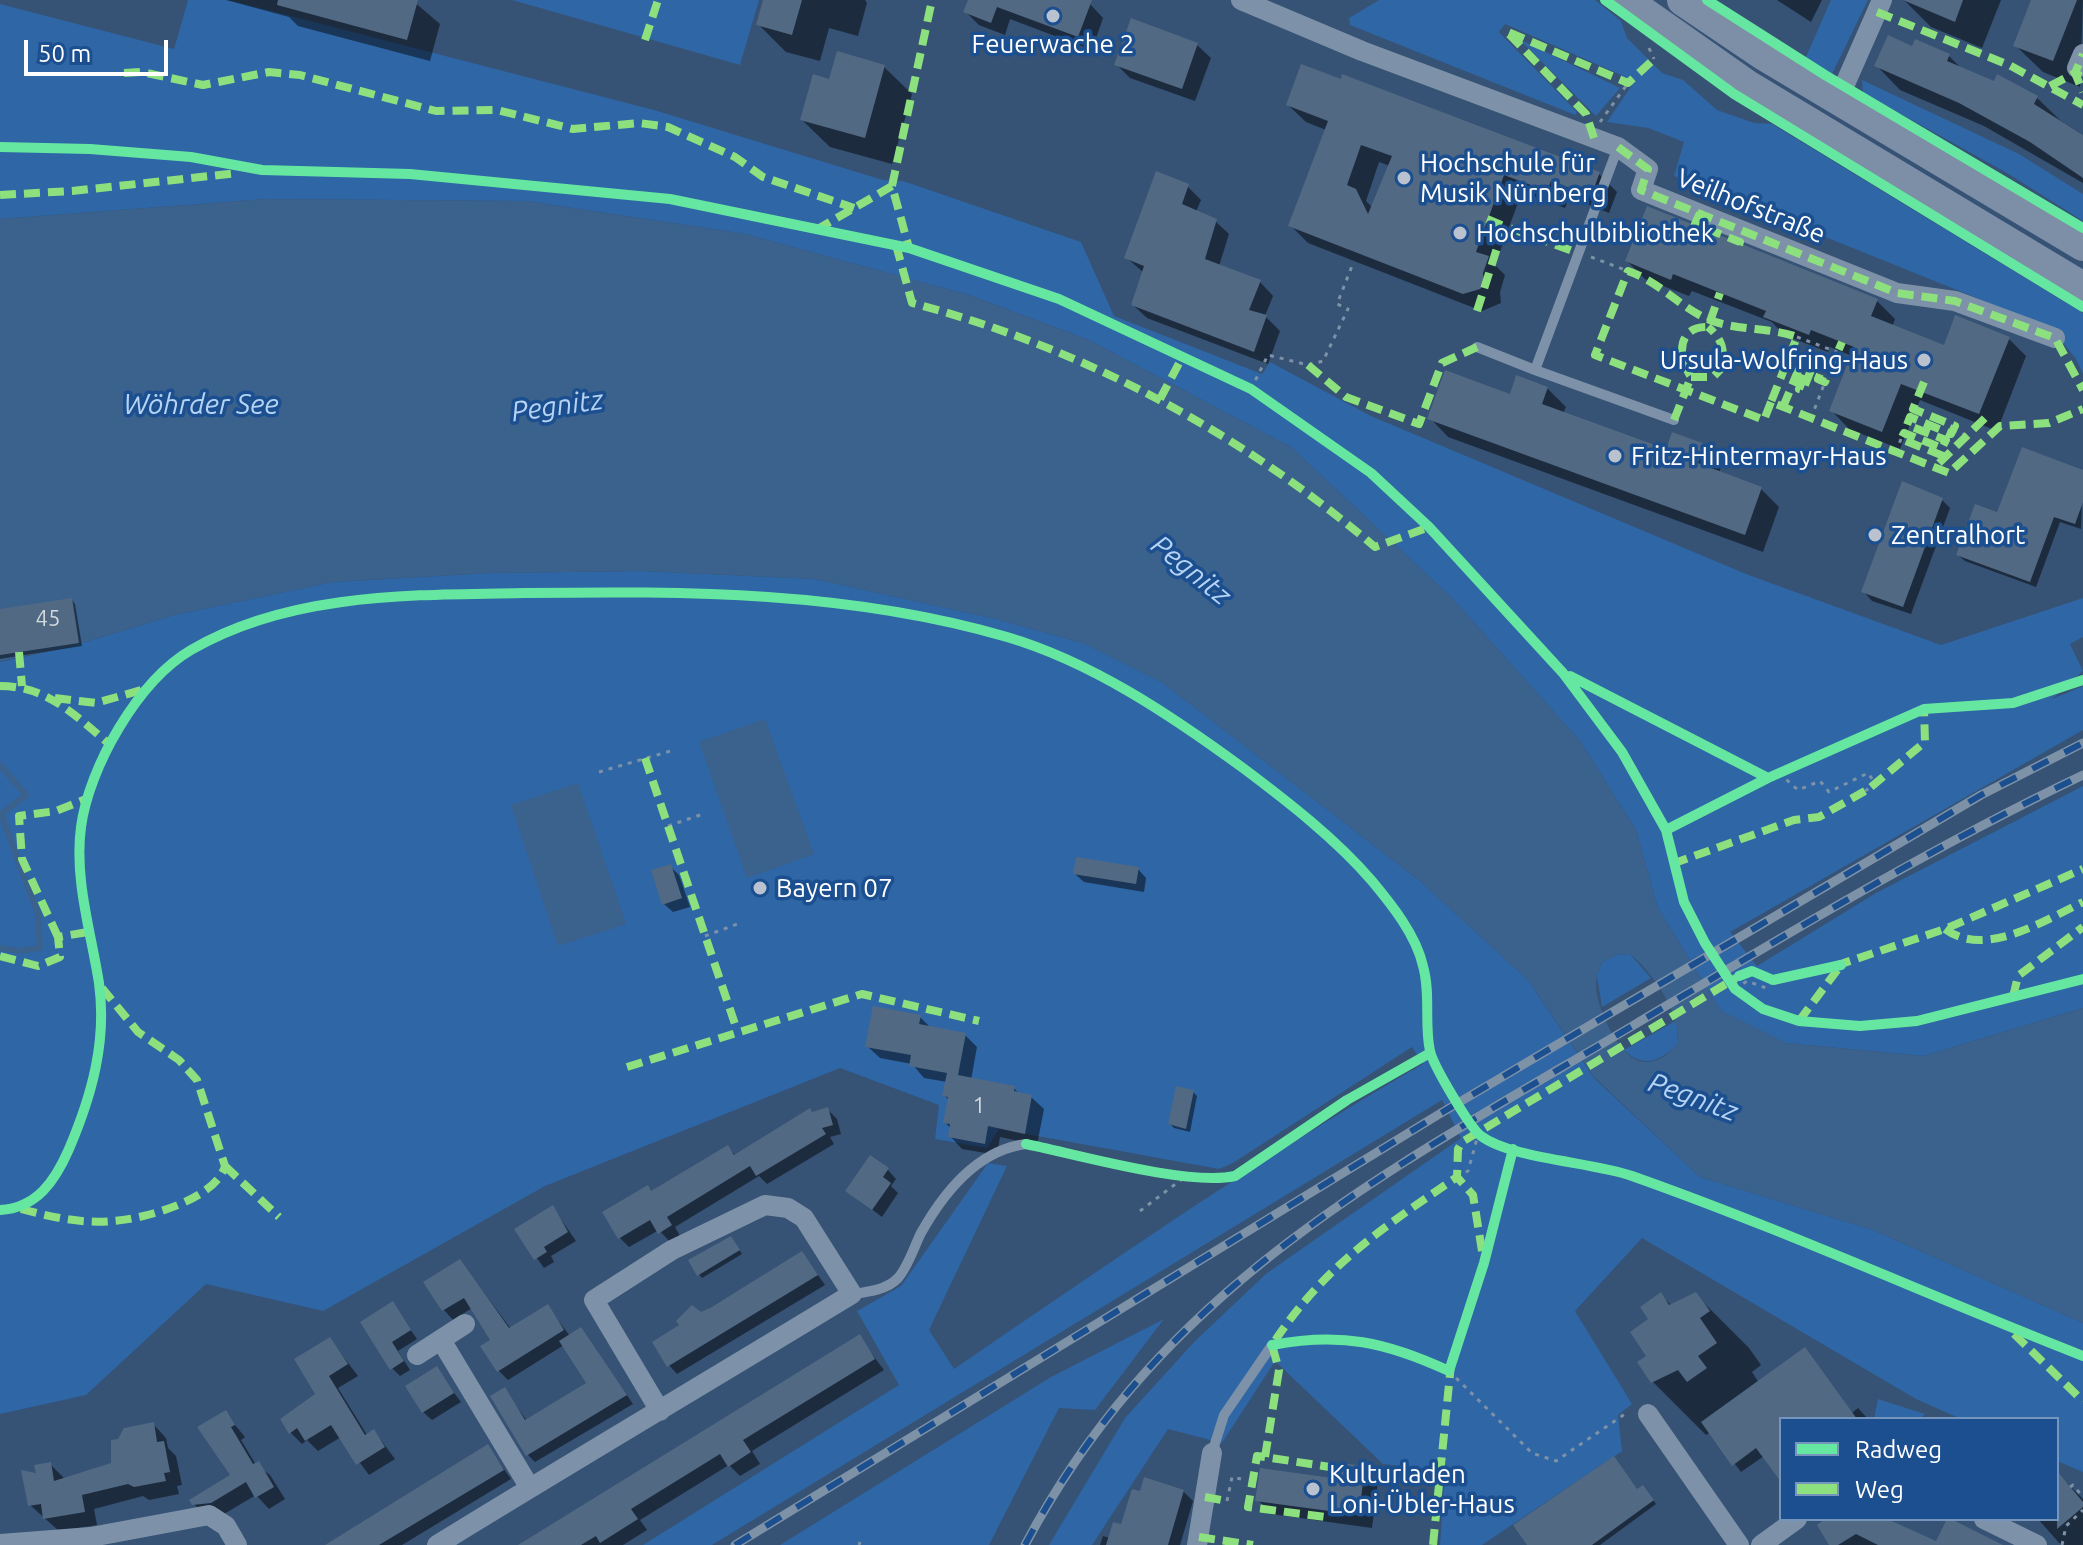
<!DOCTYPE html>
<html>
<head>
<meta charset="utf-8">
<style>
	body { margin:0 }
	#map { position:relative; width:2083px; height:1545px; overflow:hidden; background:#365274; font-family:Ubuntu,sans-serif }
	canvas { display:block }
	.legend { position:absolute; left:1779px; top:1417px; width:280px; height:104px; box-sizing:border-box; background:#1b4f8f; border:2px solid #7695bc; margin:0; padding:10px 14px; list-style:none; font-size:24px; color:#fff }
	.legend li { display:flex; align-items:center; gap:16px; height:40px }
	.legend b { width:40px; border:2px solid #7695bc }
	.scale { position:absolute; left:24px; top:40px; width:144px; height:36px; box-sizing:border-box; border:4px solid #fff; border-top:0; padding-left:10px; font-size:24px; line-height:28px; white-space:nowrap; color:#fff; -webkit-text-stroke:6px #1b4f8f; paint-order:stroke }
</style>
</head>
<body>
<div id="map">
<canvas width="2083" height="1545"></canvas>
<ul class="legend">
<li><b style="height:10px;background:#66e7a1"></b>Radweg</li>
<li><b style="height:10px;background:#8de07e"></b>Weg</li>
</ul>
<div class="scale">50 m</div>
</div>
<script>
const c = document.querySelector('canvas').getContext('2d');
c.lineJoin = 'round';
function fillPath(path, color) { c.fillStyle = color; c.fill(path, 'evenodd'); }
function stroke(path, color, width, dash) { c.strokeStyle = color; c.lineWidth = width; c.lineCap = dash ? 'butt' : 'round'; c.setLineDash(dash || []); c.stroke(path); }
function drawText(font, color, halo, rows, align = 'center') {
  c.font = font + ' Ubuntu,sans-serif'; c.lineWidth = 7; c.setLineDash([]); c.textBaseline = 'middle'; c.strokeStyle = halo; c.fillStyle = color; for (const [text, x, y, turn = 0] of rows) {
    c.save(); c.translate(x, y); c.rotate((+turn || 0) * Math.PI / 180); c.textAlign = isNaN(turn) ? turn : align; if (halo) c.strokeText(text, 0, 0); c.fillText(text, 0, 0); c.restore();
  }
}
fillPath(new Path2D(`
	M188 0H229L654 110 883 180 903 181 1081 242 1114 316 1262 374 1270 362 1371 416 1746 574 1941 645 2083 598V637L2070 644 2083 671 2052 699 2083 686V730L1730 932 1757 966 1876 893 2083 786V1008L1924 1056 1785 1043 1721 1011 1658 908 1636 830 1580 741 1452 598 1291 447 1089 340 969 295 745 234 526 201 266 199 0 219V4L174 49Z
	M512 0H759L740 65Z
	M1379 0H1595L1621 21 1627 38 1662 73 1683 80 1717 110 1754 123 1772 124 2083 313V374L2076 359 2051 328 1674 176 1684 142 1648 128 1607 122 1632 85 1619 74 1505 24 1499 32 1577 112 1575 115 1350 25 1349 18Z
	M1831 0H1868L1832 74 1805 59Z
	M1519 39 1620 88 1596 116Z
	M1862 80 2019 154 2083 194V221L2007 173 1863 93Z
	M642 571 815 579 996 619 1083 643 1163 683 1420 881 1528 980 1594 1078 1700 1177 1873 1230 2083 1323V1472L2057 1461V1419H1961L1916 1399 1642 1238 1575 1311 1632 1404 1618 1415 1622 1451 1482 1545H1440L1445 1471 1383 1464 1275 1361 1222 1443 1168 1429 1092 1545H1049L1125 1418 1195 1341 1267 1273 1461 1138 1442 1100 712 1545H643L899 1385 857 1311 901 1286 988 1163 1007 1166 929 1330 954 1369C1108 1264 1261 1157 1423 1064L1412 1047 1233 1163 1219 1169 999 1129 987 1148 935 1139 939 1105 840 1068 545 1186 323 1311 206 1284 86 1395 0 1414V662L69 647 174 615 333 582 490 573Z
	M1630 954 1651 978 1602 1007 1597 976 1602 962 1617 955Z
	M1677 1020 1678 1044C1660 1061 1644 1069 1624 1050Z
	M1164 1319 1095 1410 1059 1408 989 1545H780L1051 1377Z
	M1878 1399 1925 1414 1920 1419H1874Z`), '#2f66a5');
fillPath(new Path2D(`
	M266 199 526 201 745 234 969 295 1089 340 1291 447 1452 598 1580 741 1636 830 1658 908 1721 1011 1785 1043 1924 1056 2083 1008V1323L1873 1230 1700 1177 1594 1077 1528 980 1420 881 1163 683 1083 643 996 619 815 579 642 571 490 573 333 582 174 615 69 647 0 661V219ZM1630 954C1654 974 1681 1013 1678 1044 1669 1053 1659 1062 1646 1062 1622 1062 1603 1019 1598 999 1594 986 1597 974 1602 962L1617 955Z
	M765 719 814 854 747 878 699 742Z
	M578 783 626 924 558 946 511 805Z`), '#3b618d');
fillPath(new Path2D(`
	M226 0H412L440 24 430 61 298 26 289 17Z
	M765 0H865L867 3 858 36 829 28 820 61 786 52 759 25Z
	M970 0H1079L1090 4 1103 18 1092 50 1010 19 1005 35 979 25 966 12Z
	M1777 0H1822L1811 22Z
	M1904 0H2001L1982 48 1931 27Z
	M2033 0H2083L2080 87 2043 72 2015 45Z
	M1197 45 1211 58 1195 101 1130 78 1116 64Z
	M1913 48 1949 56 1963 70 1995 84 1998 77 2037 98 2061 121 2083 135V183L1984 126 1900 90 1877 66Z
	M884 67 912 94 892 164 830 147 802 120 831 82Z
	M1288 105 1599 174 1617 192 1609 213 1569 197 1565 208 1522 192 1495 265 1505 275 1500 292 1501 303 1482 311 1308 243 1290 225 1326 130 1306 122ZM1379 162 1390 166 1373 208 1366 201Z
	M1187 186 1201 200 1196 212 1215 221 1229 234 1219 266 1260 282 1273 296 1265 316 1280 331 1268 364 1147 318 1133 305 1144 273 1127 258Z
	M1627 261 1877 301 1895 319 1892 327 1945 348 2008 338 2026 356 1997 431 1920 400 1900 449 1849 429 1831 410 1852 356 1830 347 1828 352 1784 335 1772 322 1692 291 1689 296 1645 279Z
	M1547 388 1566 407 1563 413 1667 452 1704 445 1722 464 1719 473 1761 489 1779 507 1763 552 1448 437 1430 418Z
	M2083 472 2081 529 2060 522 2036 587 1965 561 1958 555 1999 515Z
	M1942 500 1950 508 1911 614 1872 601 1864 592Z
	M72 600 75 604 82 646 0 659V611Z
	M670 866 679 875 690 907 673 912 664 904Z
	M1138 869 1146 878 1144 892 1084 882 1075 874Z
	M920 1017 931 1028 965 1035 977 1047 971 1080 1014 1088 1020 1095 1031 1097 1044 1109 1037 1145 1000 1137 997 1155 962 1149 950 1136 951 1129 945 1122 949 1100 944 1095 947 1082 924 1078 912 1064 880 1058 867 1046Z
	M1193 1092 1197 1096 1190 1132 1174 1128 1170 1124Z
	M827 1109 837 1119 841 1134 830 1137 834 1144 767 1184 759 1176 675 1227 680 1236 670 1242 659 1230 629 1247 620 1238 652 1193 728 1147 736 1156 813 1114Z
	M888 1170 896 1179 891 1186 898 1193 882 1217 848 1191Z
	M553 1208 576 1241 551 1256 554 1262 544 1268 517 1230Z
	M731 1238 742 1254 702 1278 699 1274Z
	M802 1253 825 1285 677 1374 669 1365 700 1314Z
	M460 1261 511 1329 547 1306 570 1336 581 1329 633 1404 535 1462 528 1455 505 1390 527 1421 589 1384 564 1345 508 1380 498 1370 492 1340 472 1308 453 1320 444 1310Z
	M1661 1295 1672 1306 1696 1295 1749 1348 1761 1365 1752 1372 1759 1383 1852 1413 1858 1408 1868 1419H1781V1479L1764 1456 1741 1472 1711 1432 1706 1435 1653 1382 1649 1357 1651 1320Z
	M392 1304 417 1339 398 1351 410 1370 400 1376 392 1368Z
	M859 1337 884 1370 752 1451 760 1464 740 1476 729 1465 640 1520 647 1530 623 1545H520Z
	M330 1339 358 1376 338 1388 367 1435 374 1431 395 1459 369 1475 341 1437 318 1451 307 1440 302 1444 290 1432 318 1395Z
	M436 1369 461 1402 432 1420 423 1412Z
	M225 1413 245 1437 241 1440 256 1465 270 1475 285 1499 269 1509 256 1495 224 1514 206 1516 194 1504 233 1476Z
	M153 1424 166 1438 168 1448 176 1456 182 1485 177 1486 179 1494 149 1500 143 1496 94 1509 97 1525 59 1531 30 1505 38 1475 50 1464 64 1478 113 1464Z
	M488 1447 511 1479 402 1545H329Z
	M1364 1468 1378 1481 1372 1528 1271 1514 1258 1500 1341 1481Z
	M2057 1473 2083 1499V1545H2061L2038 1519H2057Z
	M1183 1491 1193 1501 1180 1545H1100L1103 1536 1110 1538 1122 1527Z
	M1637 1491H1646L1656 1504 1600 1545H1530Z
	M1830 1519H1883L1929 1545H1831Z`), '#0007');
stroke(new Path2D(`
	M0 765 26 795 1 814 38 914 40 948 20 951 0 948`), '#3b618d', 6);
fillPath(new Path2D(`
	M278 0H418L407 40 277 5Z
	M763 0H802L792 35 756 25Z
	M968 0H1092L1078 37 997 7 991 23 963 12Z
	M1903 0H1963L1955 22Z
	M2031 0H2077L2053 61 2013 46Z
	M1131 18 1198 43 1182 89 1114 65Z
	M1888 35 1912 46 1915 39 1950 54 1947 61 1994 81 1997 74 2038 96 2034 104 2083 135V178L2030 142 1959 103 1874 66Z
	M837 51 885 65 865 138 800 120 813 74 829 79Z
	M1301 64 1341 79 1342 74 1600 172 1591 196 1551 181 1547 191 1504 175 1476 252 1489 256 1483 273 1484 284 1480 289 1463 294 1288 226 1328 121 1286 105ZM1361 145 1392 156 1368 214 1356 189 1347 185Z
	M1156 171 1189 184 1182 204 1217 219 1205 259 1261 280 1249 310 1267 315 1254 352 1131 305 1144 266 1124 258Z
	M1647 206 1878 299 1871 316 1944 345 1955 315 2010 337 1979 414 1901 384 1882 432 1829 411 1854 347 1811 330 1809 335 1763 317 1766 311 1673 274 1671 280 1625 261Z
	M1445 370 1510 394 1516 375 1548 387 1542 404 1666 449 1672 432 1705 444 1698 463 1762 487 1745 535 1427 419Z
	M2022 447 2083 470V502L2075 524 2054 517 2030 582 1956 555 1975 504 1997 512Z
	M1902 481 1943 498 1903 607 1861 592Z
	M72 598 79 643 0 655V609Z
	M1076 857 1139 867 1136 884 1073 874Z
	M671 864 682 898 662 905 651 870Z
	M873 1006 921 1015 919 1024 966 1033 958 1075 1015 1086 1014 1091 1032 1095 1025 1134 988 1126 985 1144 948 1137 950 1124 943 1123 948 1097 942 1096 947 1073 909 1066 911 1055 865 1047Z
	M1176 1086 1194 1090 1186 1129 1168 1124Z
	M828 1107 833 1125 822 1128 826 1134 756 1176 750 1166 667 1217 672 1225 658 1234 650 1220 618 1239 602 1212 648 1185 651 1191 728 1145 734 1155 810 1108 812 1112Z
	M870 1155 889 1168 883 1177 891 1183 872 1210 845 1191Z
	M553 1205 568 1232 544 1247 547 1252 534 1260 514 1229Z
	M731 1236 740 1250 697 1276 688 1260Z
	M802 1251 818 1275 667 1367 652 1342 679 1325 676 1321 692 1305 701 1312 710 1308Z
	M460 1259 509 1328 548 1304 564 1330 497 1372 480 1346 490 1340 464 1298 442 1311 423 1282Z
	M1661 1292 1669 1305 1696 1292 1710 1311 1700 1318 1717 1343 1698 1356 1707 1368 1687 1382 1678 1370 1651 1383 1637 1362 1646 1356 1630 1332 1648 1319 1640 1307Z
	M393 1301 411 1330 392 1342 404 1361 390 1370 360 1322Z
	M581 1327 627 1395 526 1456 490 1396 505 1387 525 1420 586 1383 559 1341Z
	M860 1334 875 1359 743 1440 751 1452 728 1467 720 1454 631 1509 638 1519 600 1543 596 1536 581 1545H518Z
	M330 1337 348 1364 329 1376 365 1435 374 1429 385 1447 356 1465 331 1425 305 1441 297 1428 289 1434 280 1419 315 1394 294 1359Z
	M1805 1347 1857 1419H1781V1482L1756 1448 1732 1466 1701 1422Z
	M437 1366 454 1393 422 1413 405 1386Z
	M226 1410 235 1425 231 1427 253 1464 259 1461 274 1487 255 1498 246 1482 211 1503 192 1505 189 1500 230 1475 197 1427Z
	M154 1422 157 1442 164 1441 170 1472 164 1473 166 1481 134 1487 128 1484 82 1495 85 1512 43 1519 41 1504 28 1506 21 1470 36 1473 34 1465 51 1462 54 1481 111 1463V1440L118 1439 124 1428Z
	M488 1444 504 1470 379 1545H325Z
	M1614 1456 1637 1489 1643 1485 1654 1500 1592 1545H1527L1513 1525Z
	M1341 1463 1365 1466 1359 1515 1255 1501 1260 1468 1339 1479Z
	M2057 1471 2083 1502V1507L2057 1529Z
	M1144 1477 1184 1490 1168 1545H1106L1113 1522 1121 1524 1132 1489 1140 1491Z
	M1825 1519H1887L1936 1541 1947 1519H1951L2003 1545H1878L1856 1534 1838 1545H1829L1817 1525Z`), '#526984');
stroke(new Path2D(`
	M1649 48 1654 59
	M1600 122 1628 83
	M1591 257 1628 271
	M1797 337 1837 352
	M1786 366 1798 371
	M1251 389 1268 355 1308 365 1323 361 1348 309 1337 304 1352 266
	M1910 417 1913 409
	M1811 418 1825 382
	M1953 430 1968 436
	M1904 433 1907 425
	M1896 452 1901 439
	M599 772 674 750
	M1779 773 1798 790 1820 781 1829 792 1868 773 1875 783
	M1865 791 1871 787
	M668 826 703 814
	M705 936 740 923
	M1735 989 1747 981 1766 988 1773 980
	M1457 1177 1468 1171 1478 1135
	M1140 1211 1186 1176
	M1449 1371 1532 1453 1556 1461 1628 1412
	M2070 1487 2073 1485 2083 1497
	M1227 1501 1232 1477 1241 1479
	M859 1545 860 1542
	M2062 1545 2066 1526 2083 1510`), '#7d92a8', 3, [4, 6]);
stroke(new Path2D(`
	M1477 347 1535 370 1618 147
	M1535 370 1674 420
	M852 1294C867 1292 887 1290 898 1278 908 1267 914 1247 921 1233 944 1192 978 1150 1026 1144
	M1212 1453 1224 1415 1272 1345`), '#7d92a8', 10);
stroke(new Path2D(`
	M1241 0 1362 51 1618 147 1648 169 1641 190 1897 293 1955 301 2055 338
	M2077 68 2083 54
	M1838 100 1882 0
	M441 1340 530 1488
	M417 1355 465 1324
	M1648 1414 1739 1545
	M1984 1519 2037 1545
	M0 1544 91 1537 209 1515 226 1526 237 1545
	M437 1545C575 1460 714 1378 852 1294L804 1218 788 1208 765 1205 672 1250 594 1300 660 1411
	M1197 1545 1212 1453
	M1761 1545 1797 1519`), '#7d92a8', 20);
stroke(new Path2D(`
	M1625 0 1749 87 2083 288
	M1683 0 1763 54 2083 245`), '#7d8ea7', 32);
const rail = new Path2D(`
	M735 1545 1441 1113 1981 795 2083 743
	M1025 1545C1164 1282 1390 1170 1634 1025 1782 937 1928 849 2083 775`);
stroke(rail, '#7e92a7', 9);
stroke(rail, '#1b4f8f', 6, [18]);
stroke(new Path2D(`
	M1877 12 2009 65 2083 105
	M645 40 658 0
	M124 73 142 72 203 85 269 72 300 75 436 111 497 110 573 129 639 123 668 127 735 157 763 177 854 208
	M2081 76 2075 73 2083 54
	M2050 86 2075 73 2083 92
	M1594 138 1586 114 1506 31 1628 83 1654 59
	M1618 147 1648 169 1641 190 1897 293 1955 301 2055 338 2083 390
	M892 186 932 0
	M0 195 72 191 238 173
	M1700 213 1695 224 1740 242 1739 245
	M1487 219 1504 226
	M816 230 892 186 909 248
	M896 245 912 303C1083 348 1240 432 1375 547L1429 527
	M1477 311 1504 226 1578 253
	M1308 365 1346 397 1419 424 1442 363 1477 347
	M1691 377H1713L1720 370C1726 353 1723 339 1708 327
	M1924 382 1913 409 1955 426 1951 434 1910 417 1907 425 1946 440 1942 448 1904 433 1901 439 1946 457
	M1160 399 1183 356
	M1771 402 1764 420 1595 355 1628 271C1662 283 1680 308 1710 320 1738 331 1769 327 1797 337L1771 402 1949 473 2000 426 2049 423 2083 409
	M1783 407 1798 371 1805 374 1799 389 1803 390 1815 360 1824 364 1818 379 1825 382 1842 342
	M1674 420 1691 377C1677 357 1677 326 1708 327L1720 293
	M1939 463 1985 418
	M19 652 22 686
	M0 686C47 686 75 715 109 744
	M55 698 96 703 145 689
	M645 758 737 1030
	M1871 787 1925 742 1924 709
	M1672 864 1794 820 1819 817 1865 791
	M1945 929C1985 959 2045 920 2083 902
	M58 937 22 859 19 816 56 811 86 799
	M0 956 38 966 60 957 58 937 88 932
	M1835 966 1945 929 2083 869
	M2013 997 2018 976 2083 927
	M1799 1021 1841 965
	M627 1067 862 994 979 1021
	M225 1166 279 1217
	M21 1209C51 1217 82 1224 113 1221 145 1219 216 1199 225 1166L197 1080 179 1060 138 1032 102 988
	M1482 1251 1473 1195 1457 1177 1458 1149 1462 1142 1736 978
	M2014 1334 2083 1401
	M1265 1457 1257 1456 1248 1507 1325 1517
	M1336 1468 1265 1457 1279 1370 1272 1345C1324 1266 1381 1229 1457 1177
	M1205 1497 1227 1501
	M1199 1537 1253 1545
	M1433 1545 1451 1364`), '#8de07e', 8, [16, 8]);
stroke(new Path2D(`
	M1605 0 1734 94 2083 307
	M1707 0 1825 75 2083 228
	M0 147 90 149 191 157 262 170 410 174 670 199 909 248 1059 299 1251 389 1371 473 1429 527 1563 673 1622 752 1666 830 1684 902 1705 943 1735 989 1763 1009 1799 1021 1860 1026 1917 1021 2083 979
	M1570 676 1768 778 1924 709 2013 703 2083 680
	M1666 830 1768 778
	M1739 976 1752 971 1773 980 1841 965
	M1026 1144C1079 1155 1187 1186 1235 1176L1347 1100 1430 1053
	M0 1210C37 1208 55 1181 69 1149 92 1095 107 1041 99 983 91 932 74 879 81 827 89 767 138 681 191 650 290 592 414 595 525 593 688 591 849 591 1007 637 1092 662 1172 716 1243 768 1287 801 1336 839 1372 881 1392 905 1416 935 1423 966 1431 994 1424 1024 1430 1051 1433 1065 1470 1128 1481 1136 1512 1159 1592 1162 1632 1176 1785 1230 1932 1297 2083 1356
	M1272 1345C1341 1332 1386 1342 1449 1371L1484 1263 1513 1149`), '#66e7a1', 10);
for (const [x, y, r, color] of [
	[1053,16,8,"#b9c2ce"],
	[1404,178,8,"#b9c2ce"],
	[1460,233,8,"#b9c2ce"],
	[1924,360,8,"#b9c2ce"],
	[1615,456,8,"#b9c2ce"],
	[1875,535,8,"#b9c2ce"],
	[760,888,8,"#b9c2ce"],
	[1313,1489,8,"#b9c2ce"]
]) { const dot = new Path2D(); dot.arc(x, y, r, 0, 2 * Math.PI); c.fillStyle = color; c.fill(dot); stroke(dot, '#1b4f8f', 3); }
drawText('22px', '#d4dae0', null, [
	["45",48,619],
	["1",979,1106]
]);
drawText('26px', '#fff', '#1b4f8f', [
	["Feuerwache 2",1053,44,"center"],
	["Hochschule für",1420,163],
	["Musik Nürnberg",1420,193],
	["Hochschulbibliothek",1476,233],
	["Ursula-Wolfring-Haus",1908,360,"right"],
	["Fritz-Hintermayr-Haus",1631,456],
	["Zentralhort",1891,535],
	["Bayern 07",776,888],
	["Kulturladen",1329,1474],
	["Loni-Übler-Haus",1329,1504]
], 'left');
drawText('26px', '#fff', '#1b4f8f', [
	["Veilhofstraße",1751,206,22]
]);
drawText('italic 28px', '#b5d3f5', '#1b4f8f', [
	["Wöhrder See",201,405],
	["Pegnitz",557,406,-8],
	["Pegnitz",1191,570,39],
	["Pegnitz",1693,1097,20]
]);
</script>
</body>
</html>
